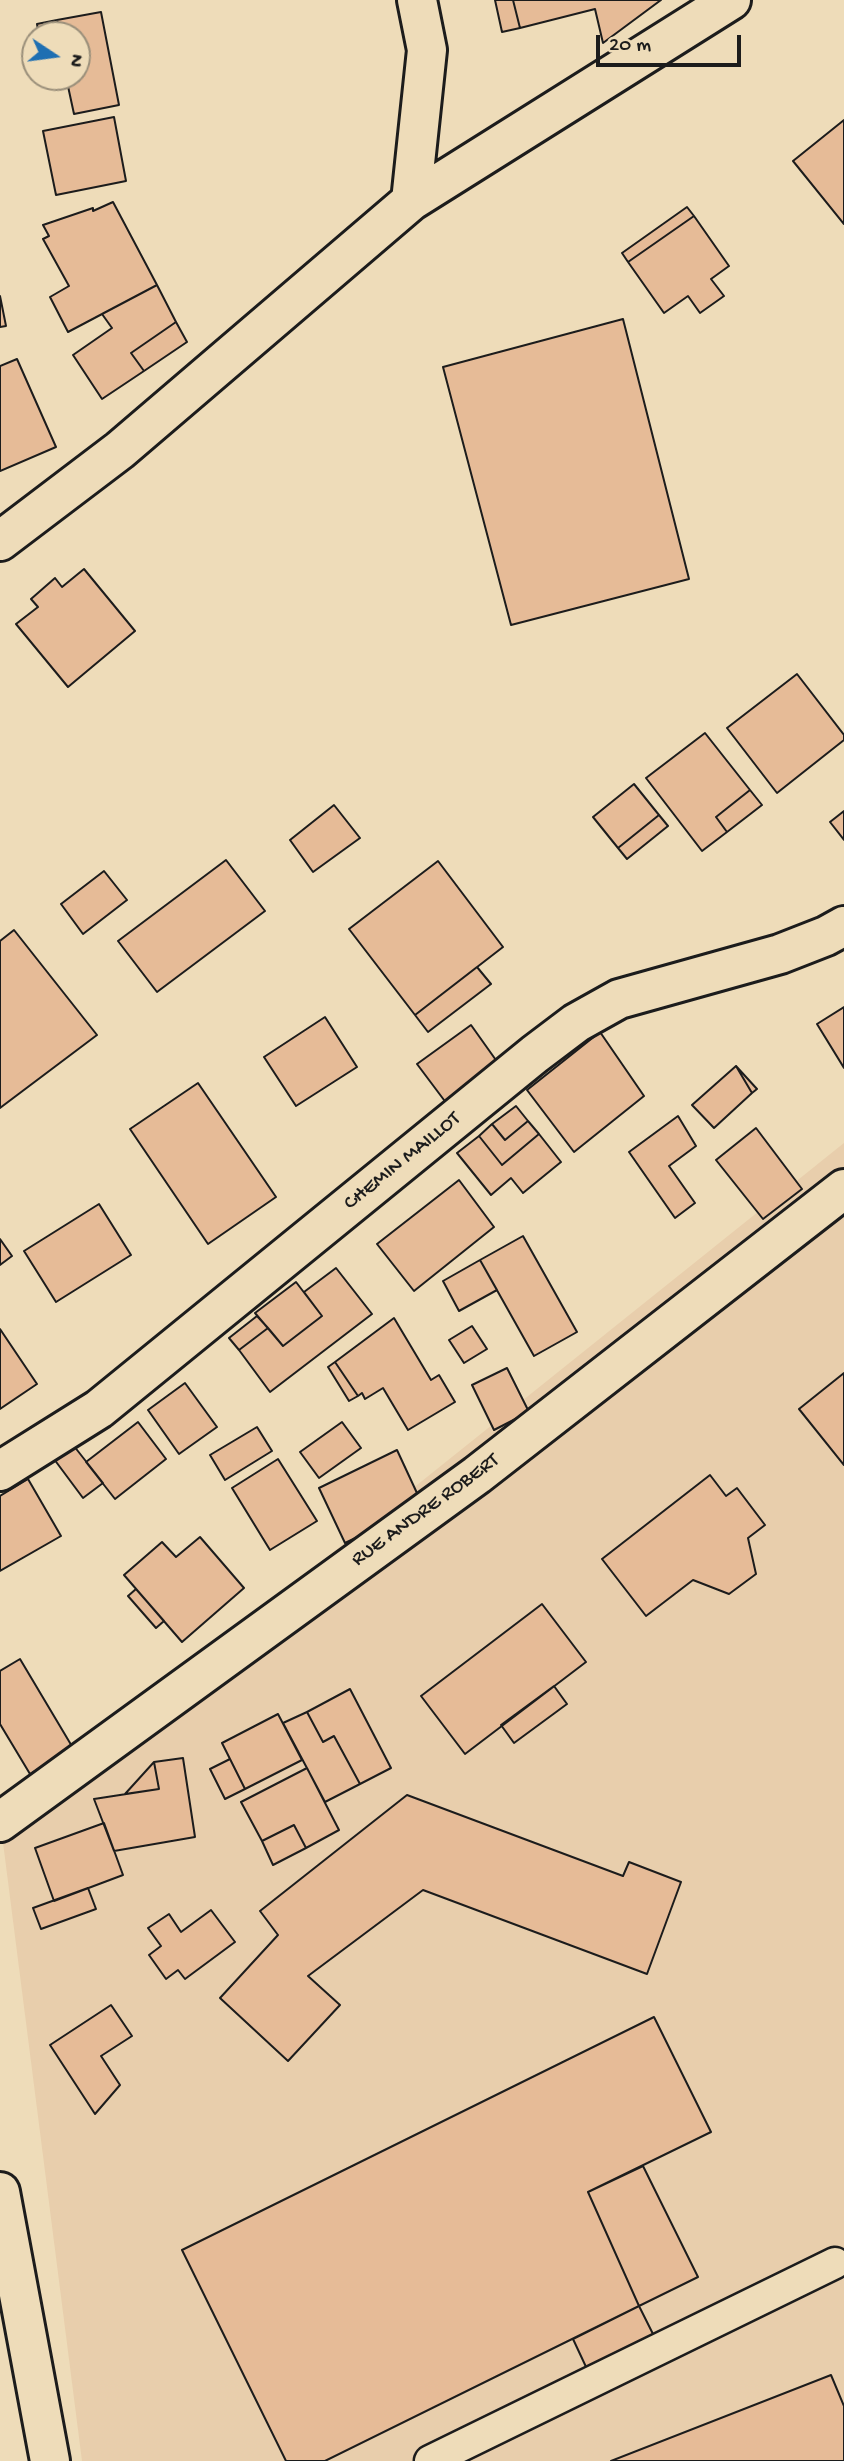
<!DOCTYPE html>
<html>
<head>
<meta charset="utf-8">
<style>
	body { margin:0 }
	#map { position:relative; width:844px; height:2461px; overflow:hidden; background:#eedcb9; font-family:"Gochi Hand",sans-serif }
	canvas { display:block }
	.north { position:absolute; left:21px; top:21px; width:70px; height:70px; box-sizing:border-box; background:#eedcb9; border:2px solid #9a8f7a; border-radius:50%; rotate:103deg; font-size:19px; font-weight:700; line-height:28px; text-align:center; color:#1c1c1c }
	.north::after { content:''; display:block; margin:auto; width:24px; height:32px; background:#1f6fb2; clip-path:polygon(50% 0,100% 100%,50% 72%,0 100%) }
	.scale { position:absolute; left:596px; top:35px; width:145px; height:32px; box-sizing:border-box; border:4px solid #1c1c1c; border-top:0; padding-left:9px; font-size:21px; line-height:24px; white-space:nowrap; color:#1c1c1c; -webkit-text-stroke:5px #eedcb9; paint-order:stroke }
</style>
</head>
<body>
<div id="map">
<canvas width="844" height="2461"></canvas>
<div class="north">N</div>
<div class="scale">20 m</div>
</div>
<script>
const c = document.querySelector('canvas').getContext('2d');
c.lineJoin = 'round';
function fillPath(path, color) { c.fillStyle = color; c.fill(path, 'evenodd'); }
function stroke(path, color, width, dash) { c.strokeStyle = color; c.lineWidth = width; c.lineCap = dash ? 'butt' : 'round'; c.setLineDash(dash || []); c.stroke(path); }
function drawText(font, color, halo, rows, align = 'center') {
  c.font = font + ' "Gochi Hand",sans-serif'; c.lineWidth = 6; c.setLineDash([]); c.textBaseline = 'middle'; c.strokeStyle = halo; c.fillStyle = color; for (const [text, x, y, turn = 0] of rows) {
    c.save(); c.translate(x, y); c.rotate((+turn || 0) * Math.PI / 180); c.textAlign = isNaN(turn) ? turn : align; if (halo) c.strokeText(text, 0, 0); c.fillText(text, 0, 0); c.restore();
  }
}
fillPath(new Path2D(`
	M844 1143V2461H82L0 1819Z`), '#e8ceac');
const building = new Path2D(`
	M495 0H513L520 28 502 32Z
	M513 0H661L603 43 595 9 520 28Z
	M101 12 119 105 74 114 66 77H77V35H61L57 20Z
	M57 20 61 35H39L37 24Z
	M114 117 126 181 56 195 43 131Z
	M844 120V224L793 161Z
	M113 202 157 285 68 332 50 297 69 286 43 239 49 236 43 225 93 208V211Z
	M687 207 694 216 628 262 622 253Z
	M694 216 729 266 711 279 724 296 700 313 688 296 664 313 628 262Z
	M157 285 176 322 131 353 144 371 102 399 73 355 112 328 102 314Z
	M0 296 6 326 0 327Z
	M623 319 689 579 511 625 443 367Z
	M176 322 187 342 144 371 131 353Z
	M17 359 56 447 0 471V366Z
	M84 569 135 631 68 687 16 624 38 607 31 599 55 578 62 587Z
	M797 674 844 735V740L777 793 727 728Z
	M705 733 750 790 716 817 727 832 702 851 646 778Z
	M634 784 659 815 618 848 593 817Z
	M750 790 762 805 727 832 716 817Z
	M334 805 360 838 313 872 290 840Z
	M844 811V840L830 822Z
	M659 815 668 826 627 859 618 848Z
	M226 860 265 911 157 992 118 941Z
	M438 861 503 947 415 1015 349 929Z
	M104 871 127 900 83 934 61 904Z
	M14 930 97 1035 0 1108V941Z
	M477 967 491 984 428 1032 415 1015Z
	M844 1007V1068L817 1024Z
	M325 1017 357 1067 296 1106 264 1057Z
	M471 1025 503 1070 450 1108 417 1064Z
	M600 1032 644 1096 574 1152 527 1090Z
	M736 1066 752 1093 714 1128 692 1105Z
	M736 1066 757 1089 752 1093Z
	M198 1083 276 1197 208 1244 130 1129Z
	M516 1106 528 1121 505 1140 492 1124Z
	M678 1116 696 1146 669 1166 695 1203 675 1218 629 1152Z
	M528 1121 539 1134 502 1165 479 1136 492 1124 505 1140Z
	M756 1128 802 1189 763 1219 716 1160Z
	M539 1134 561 1162 523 1193 511 1178 491 1195 457 1153 479 1136 502 1165Z
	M459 1180 494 1227 414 1291 377 1244Z
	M99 1204 131 1255 56 1302 24 1251Z
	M523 1236 577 1332 534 1356 480 1260Z
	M0 1239 12 1256 0 1265Z
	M480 1260 497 1290 459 1311 443 1281Z
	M336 1268 372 1314 270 1392 239 1350 268 1328 283 1346 322 1316 304 1292Z
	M296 1282 322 1316 283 1346 255 1313Z
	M257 1316 268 1328 239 1350 229 1338Z
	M394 1318 431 1380 439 1375 455 1402 408 1430 383 1388 365 1399 362 1393 358 1396 335 1362Z
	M472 1326 487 1349 464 1363 449 1340Z
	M0 1329 37 1384 0 1409Z
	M335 1362 358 1396 349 1401 328 1367Z
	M507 1368 529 1412 494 1430 472 1385Z
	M844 1373V1465L799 1409Z
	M185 1383 217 1427 179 1454 148 1410Z
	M138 1422 166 1459 115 1499 86 1462Z
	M342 1422 361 1448 319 1478 300 1452Z
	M257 1427 272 1451 225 1480 210 1455Z
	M70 1441 103 1483 83 1498 51 1455Z
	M397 1450 423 1506 345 1543 319 1488Z
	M278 1459 317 1521 270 1550 232 1488Z
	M710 1475 726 1496 737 1488 765 1525 748 1538 756 1574 729 1594 693 1580 646 1616 602 1559Z
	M28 1479 61 1536 0 1571V1496Z
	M200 1537 244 1588 182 1642 124 1575 162 1542 176 1557Z
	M136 1589 164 1621 156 1628 128 1596Z
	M542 1604 586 1662 465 1754 421 1696Z
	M20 1659 73 1748 30 1774 0 1724V1671Z
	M554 1686 567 1704 514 1743 501 1725Z
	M350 1689 391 1768 360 1784 334 1736 323 1742 307 1712Z
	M307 1712 323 1742 334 1736 360 1784 325 1802 283 1723Z
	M278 1714 302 1760 245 1789 222 1743Z
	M183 1758 195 1837 114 1851 94 1799 159 1789 154 1762Z
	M230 1759 245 1789 225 1799 210 1769Z
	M154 1762 159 1789 125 1794Z
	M307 1768 339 1830 306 1848 294 1825 262 1841 241 1802Z
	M407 1795 623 1876 629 1862 681 1882 647 1974 423 1890 308 1976 340 2005 288 2061 220 1998 278 1935 260 1911Z
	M104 1823 123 1875 54 1901 35 1848Z
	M294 1825 306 1848 273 1865 262 1841Z
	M88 1888 96 1909 41 1929 33 1908Z
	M211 1910 235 1942 185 1979 178 1970 166 1979 149 1955 161 1946 148 1928 169 1914 181 1932Z
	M111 2005 132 2036 101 2056 120 2085 95 2114 50 2045Z
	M654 2017 711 2132 588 2192 639 2306 325 2461H286L182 2250Z
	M643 2166 698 2277 639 2306 588 2192Z
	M639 2306 654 2336 587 2369 573 2339Z
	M831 2375 844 2406V2461H611Z`);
fillPath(building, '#e6bb97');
stroke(building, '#1c1c1c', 2);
const lane = new Path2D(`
	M430 2461 835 2263`);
const street = new Path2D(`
	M411 201 427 50 417 0
	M0 541 120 450 411 201 731 0
	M0 1471 99 1409 535 1054 576 1023 619 999 780 954 826 936 844 926
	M0 1822 477 1475 844 1189
	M0 2192 50 2461`);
stroke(lane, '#1c1c1c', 35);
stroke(street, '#1c1c1c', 44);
stroke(lane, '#eedcb9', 30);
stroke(street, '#eedcb9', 38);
drawText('21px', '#1c1c1c', '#eedcb9', [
	["CHEMIN MAILLOT",403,1162,-39],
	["RUE ANDRE ROBERT",426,1511,-36]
]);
</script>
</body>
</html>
